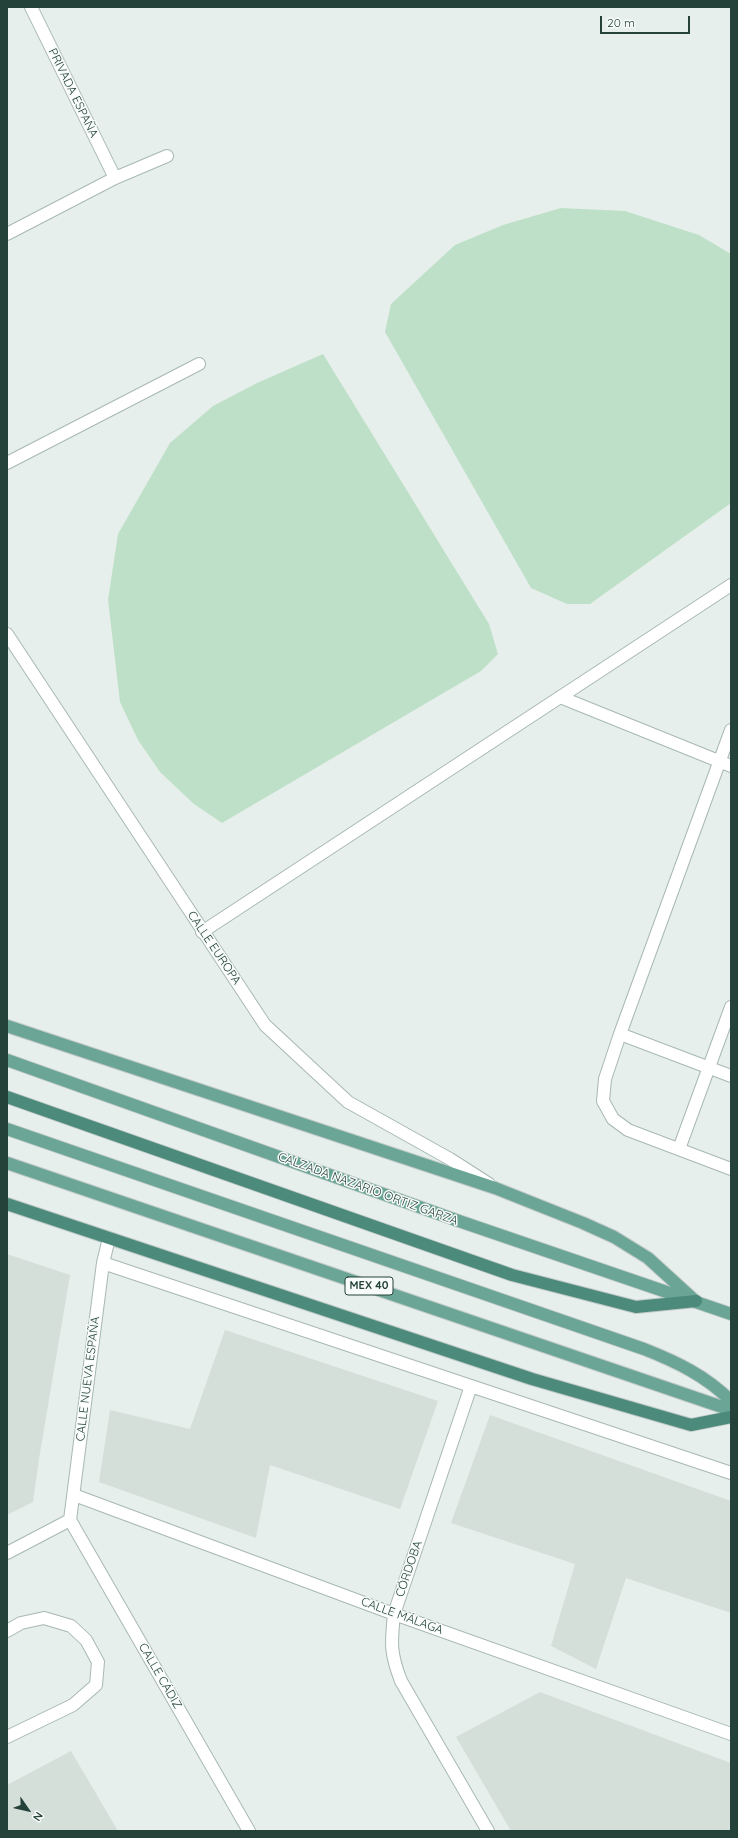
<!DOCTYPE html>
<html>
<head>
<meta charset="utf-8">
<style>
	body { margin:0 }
	#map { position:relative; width:738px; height:1838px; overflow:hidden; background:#e6efeb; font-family:Quicksand,sans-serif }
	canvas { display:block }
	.frame { position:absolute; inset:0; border:8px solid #24423a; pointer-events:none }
	.north { position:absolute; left:8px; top:1790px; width:40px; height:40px; -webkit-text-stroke:3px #f7fbf9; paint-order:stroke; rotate:124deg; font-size:11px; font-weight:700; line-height:16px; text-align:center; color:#24423a }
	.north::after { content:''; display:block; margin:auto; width:14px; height:18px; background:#24423a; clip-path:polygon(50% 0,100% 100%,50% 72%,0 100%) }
	.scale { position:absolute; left:600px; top:16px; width:90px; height:18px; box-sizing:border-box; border:2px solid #24423a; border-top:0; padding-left:5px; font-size:12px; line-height:14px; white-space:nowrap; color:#24423a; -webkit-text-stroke:3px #f7fbf9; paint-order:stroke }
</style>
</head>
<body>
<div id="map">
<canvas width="738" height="1838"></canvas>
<div class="frame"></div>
<div class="north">N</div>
<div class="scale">20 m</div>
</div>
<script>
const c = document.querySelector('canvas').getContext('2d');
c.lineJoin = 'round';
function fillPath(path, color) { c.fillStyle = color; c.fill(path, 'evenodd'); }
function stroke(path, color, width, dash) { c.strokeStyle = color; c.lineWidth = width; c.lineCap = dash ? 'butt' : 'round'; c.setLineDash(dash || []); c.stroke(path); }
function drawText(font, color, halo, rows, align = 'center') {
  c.font = font + ' Quicksand,sans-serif'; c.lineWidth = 3; c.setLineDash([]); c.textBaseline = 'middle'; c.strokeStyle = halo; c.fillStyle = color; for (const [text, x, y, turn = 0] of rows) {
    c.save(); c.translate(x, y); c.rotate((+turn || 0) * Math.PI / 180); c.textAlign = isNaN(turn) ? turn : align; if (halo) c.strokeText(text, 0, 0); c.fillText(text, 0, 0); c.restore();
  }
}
fillPath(new Path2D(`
	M7 1254 70 1275 39 1459 33 1502 7 1515Z
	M225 1330 438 1401 400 1509 270 1465 256 1538 99 1482 110 1410 190 1429Z
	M490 1415 731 1501V1613L626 1578 596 1669 551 1646 575 1564 451 1523Z
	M540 1692 731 1763V1831H511L456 1737Z
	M71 1751 118 1831H7V1785Z`), '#d4dfda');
fillPath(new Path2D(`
	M561 208 625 211 699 235 731 254V503L590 604H567L531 588 385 332 391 304 455 245 503 225Z
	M323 354 489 624 498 654 481 671 222 823 194 804 160 772 138 740 120 702 108 600 118 534 170 443 213 406 257 383Z`), '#bfe0c8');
const service = new Path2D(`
	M7 463 199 364
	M560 697 731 766
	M731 730 620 1034 605 1079 603 1101 613 1119 628 1130 731 1169
	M202 932 731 585
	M620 1034 731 1076
	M679 1149 731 1007
	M7 1631 21 1623 44 1618 71 1626 86 1640 98 1662 96 1685 73 1705 7 1737`);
const minor = new Path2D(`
	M31 7 115 178
	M7 234 115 178 167 156
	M7 634 265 1025 348 1102 450 1159 489 1184
	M103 1263 731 1473
	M471 1386 394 1614C391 1643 390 1653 401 1681L488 1831
	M74 1495 394 1614 731 1734
	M70 1520 249 1831
	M7 1553 70 1520 103 1263 109 1238`);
const primary = new Path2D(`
	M7 1026 495 1188 583 1223 614 1237 648 1258 693 1299
	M7 1060 456 1220 731 1314
	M7 1129 644 1349C677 1362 706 1376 731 1401
	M7 1163 731 1410`);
const trunk = new Path2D(`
	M7 1097 512 1275 636 1307 696 1301
	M7 1204 532 1379 691 1425 731 1417`);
stroke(service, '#a8b8b2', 14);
stroke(minor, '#a8b8b2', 14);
stroke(primary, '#c2cac8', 14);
stroke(trunk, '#c2cac8', 14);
stroke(service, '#fff', 12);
stroke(minor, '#fff', 12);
stroke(primary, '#6aa596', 12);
stroke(trunk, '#4c8a7c', 12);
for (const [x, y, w] of [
	[369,1286,48]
]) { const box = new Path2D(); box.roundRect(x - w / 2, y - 9, w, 18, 3); c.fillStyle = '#f7fbf9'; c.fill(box); stroke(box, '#24423a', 1); }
drawText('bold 11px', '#24423a', null, [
	["MEX 40",369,1286]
]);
drawText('12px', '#24423a', '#f7fbf9', [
	["PRIVADA ESPAÑA",73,93,64],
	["CALLE EUROPA",214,948,56],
	["CALZADA NAZARIO ORTIZ GARZA",368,1189,20],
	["CALLE NUEVA ESPAÑA",88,1379,-83],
	["CÓRDOBA",409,1569,-71],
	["CALLE MÁLAGA",402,1616,20],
	["CALLE CÁDIZ",160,1676,60]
]);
</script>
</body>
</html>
